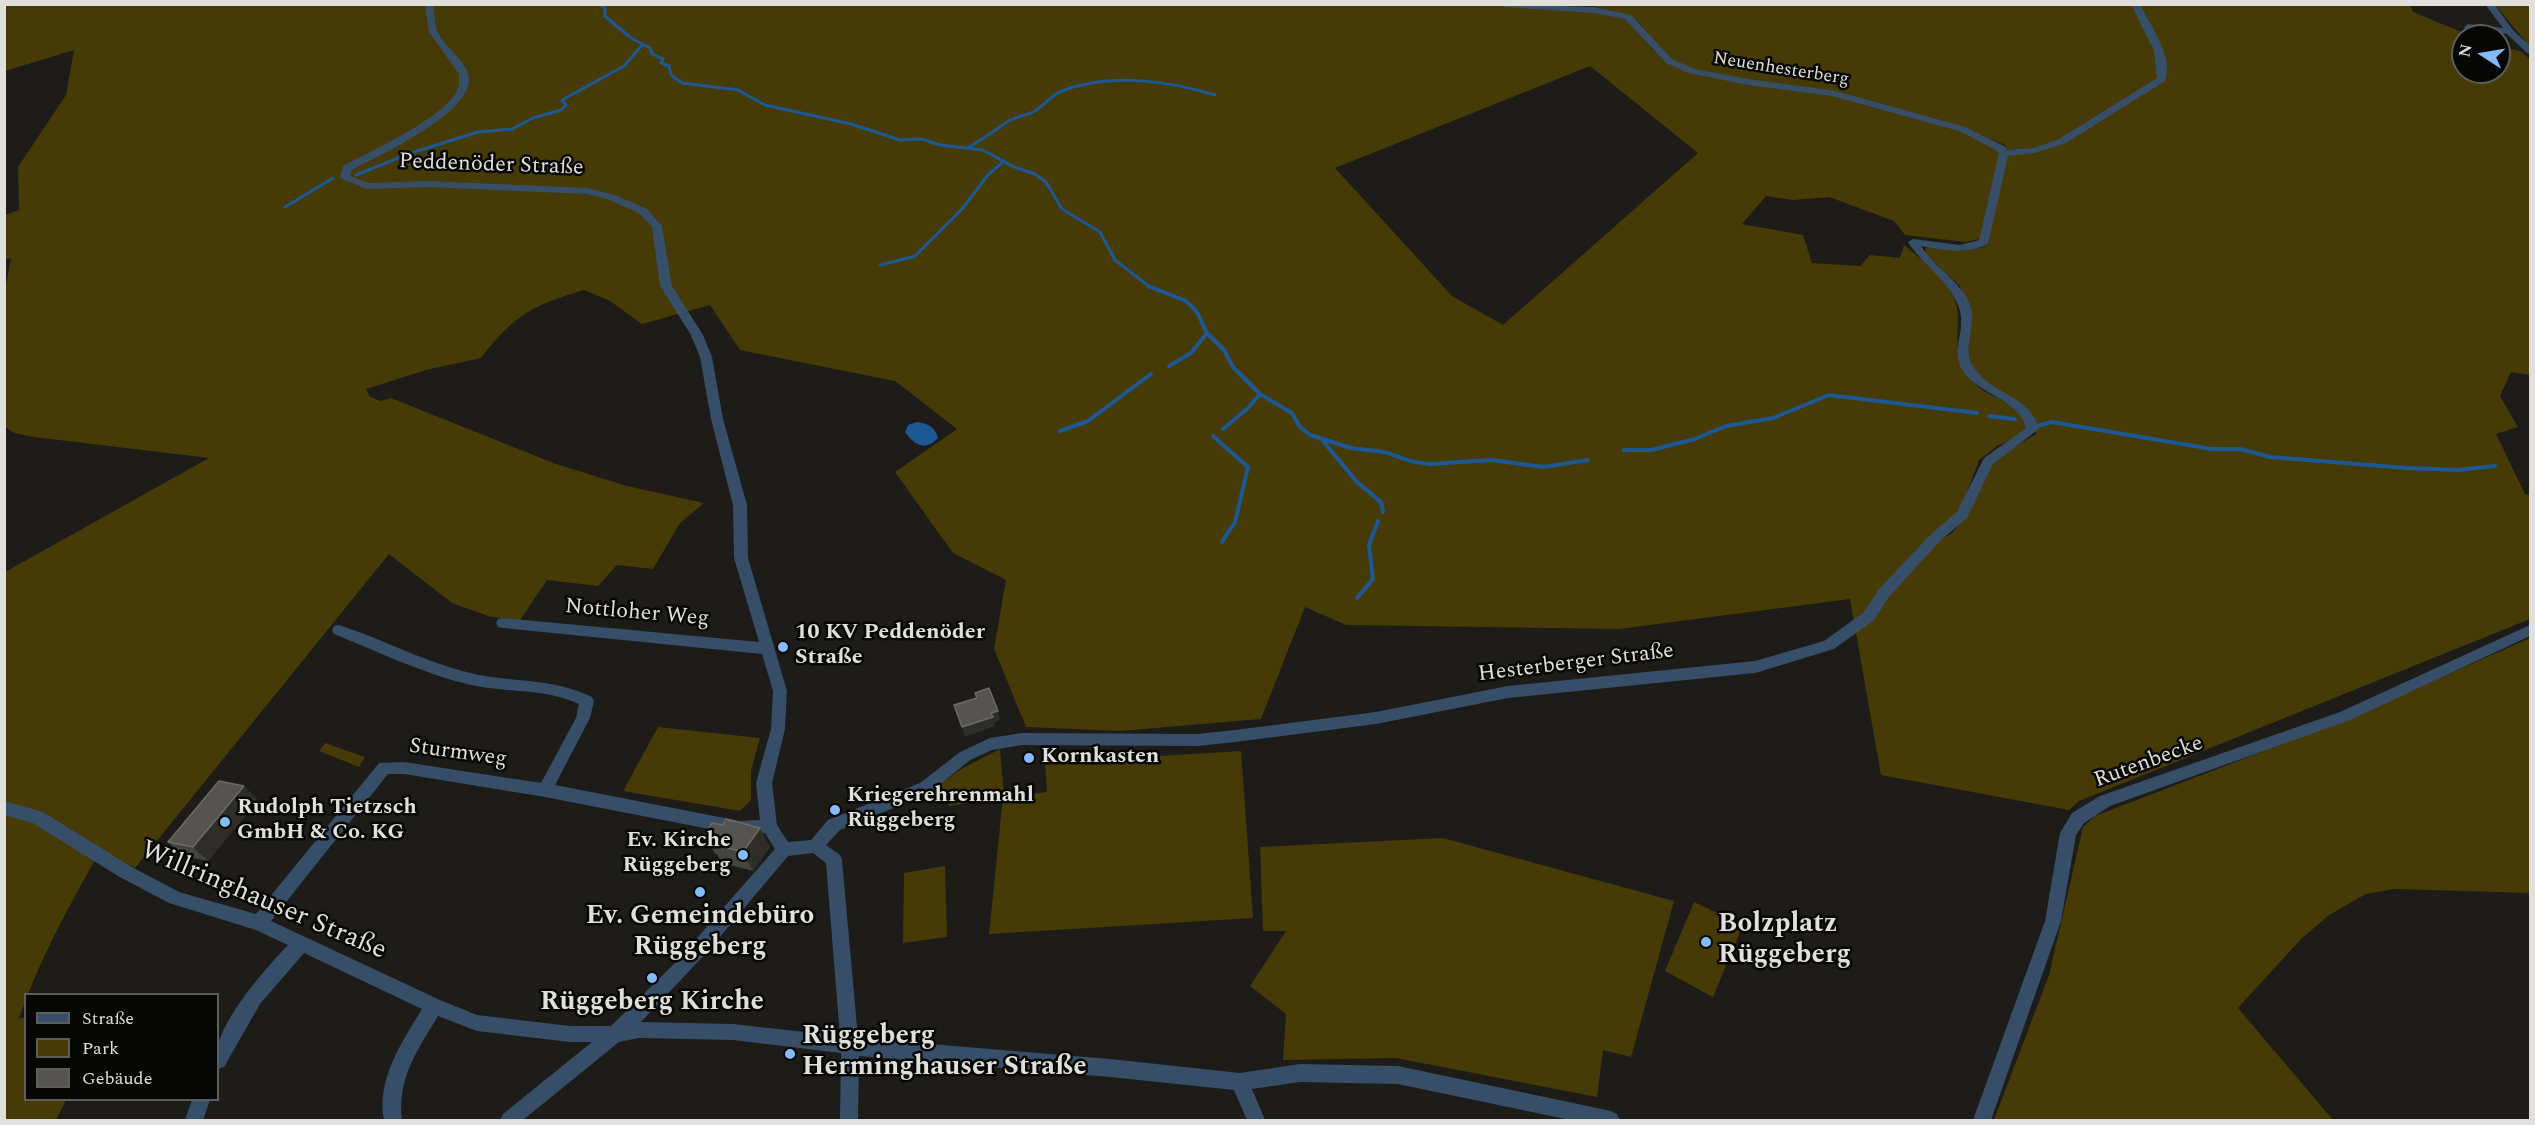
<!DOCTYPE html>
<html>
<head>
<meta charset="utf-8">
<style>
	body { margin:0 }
	#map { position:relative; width:2535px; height:1125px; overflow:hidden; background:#1d1c18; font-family:Spectral,serif }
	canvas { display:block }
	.frame { position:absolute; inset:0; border:6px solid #e0dfdc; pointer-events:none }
	.legend { position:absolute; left:24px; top:993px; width:195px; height:108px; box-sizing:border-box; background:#070705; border:2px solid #5e5d5b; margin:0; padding:8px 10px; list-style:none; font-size:18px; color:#e0dfdc }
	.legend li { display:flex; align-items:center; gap:12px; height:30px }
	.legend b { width:30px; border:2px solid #5e5d5b }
	.north { position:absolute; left:2451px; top:24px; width:60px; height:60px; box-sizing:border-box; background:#070705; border:2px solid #5e5d5b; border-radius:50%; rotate:282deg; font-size:16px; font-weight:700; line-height:24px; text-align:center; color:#e0dfdc }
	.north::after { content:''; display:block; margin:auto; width:21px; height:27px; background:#84bcfb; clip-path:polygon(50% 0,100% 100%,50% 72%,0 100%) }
</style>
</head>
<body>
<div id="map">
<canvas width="2535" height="1125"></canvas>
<div class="frame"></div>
<ul class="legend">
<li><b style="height:8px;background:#374e68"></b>Straße</li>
<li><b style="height:16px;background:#463a07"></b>Park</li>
<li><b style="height:16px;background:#555450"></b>Gebäude</li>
</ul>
<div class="north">N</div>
</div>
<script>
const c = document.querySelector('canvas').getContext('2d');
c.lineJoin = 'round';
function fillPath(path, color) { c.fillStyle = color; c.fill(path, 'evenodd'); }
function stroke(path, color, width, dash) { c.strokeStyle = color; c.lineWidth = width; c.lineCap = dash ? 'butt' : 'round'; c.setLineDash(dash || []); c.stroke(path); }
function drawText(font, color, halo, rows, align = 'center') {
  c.font = font + ' Spectral,serif'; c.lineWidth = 5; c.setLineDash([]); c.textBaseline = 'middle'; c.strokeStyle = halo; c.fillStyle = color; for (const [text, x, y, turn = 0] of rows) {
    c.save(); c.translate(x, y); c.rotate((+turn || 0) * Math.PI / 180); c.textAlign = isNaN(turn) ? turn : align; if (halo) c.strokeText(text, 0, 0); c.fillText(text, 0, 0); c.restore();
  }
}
fillPath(new Path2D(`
	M1489 4 1593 12 1625 19 1637 27 1651 48 1668 62 1691 72 1832 94 1960 129 1994 146 2000 153 1980 239 1966 242 1905 235 1894 221 1829 197 1793 200 1766 196 1742 224 1803 235 1812 263 1860 266 1870 255 1900 258 1904 245C1920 258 1939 273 1950 290 1969 317 1944 350 1972 381 1988 399 2020 401 2026 427L2020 436 1997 446 1979 460 1959 513 1913 552 1951 534 1969 513 1990 462 2036 434 2034 420 1978 377 1966 354 1972 317 1960 286 1926 255 1925 248C1946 242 1969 257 1988 244L2005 145 1963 128 1832 92 1707 74 1671 61 1648 37 1642 26 1630 16 1592 6 1553 5H2410L2413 12 2471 36H2463V72H2499V47L2520 51 2530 59V375L2511 372 2500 396 2518 427 2496 434 2525 494 2530 495V619L2079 801 2069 810 1881 775 1850 599 1619 629 1346 625 1305 607 1261 719 1120 731 1026 727 994 649 1006 580 953 553 895 472 957 429 895 381 740 350 710 305 642 324 610 301 584 290C533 305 514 315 481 358L426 370 366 389 370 397 381 401 391 398 556 464 627 486 704 503 680 523 653 569 617 565 598 586 547 580 520 620 491 617 452 603 389 554 135 868 100 851C69 906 39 960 19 1018H25L26 1100H66L56 1120H5V572L209 458 34 437 14 433 5 427 4 295 11 258 5 259V215L19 210 18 167 66 95 74 50 5 71V5ZM1590 66 1698 153 1503 325 1452 296 1335 168Z
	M2495 5H2530V47Z
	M2530 638V893L2394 889 2366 894 2329 915 2301 939 2238 1008 2333 1120H1994L2049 975 2083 827 2095 816 2347 719Z
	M658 727 760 738 751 771V800L740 811 623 791Z
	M325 743 365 757 359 767 319 751Z
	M1000 749 1004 797 1047 792 1045 763 1241 751 1253 918 989 934 1003 797 949 806 936 787 963 768Z
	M1443 838 1674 901 1631 1057 1603 1050 1597 1097 1396 1058 1283 1060 1286 1014 1250 986 1286 931H1263L1260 847Z
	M945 866 947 937 903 943 904 873Z
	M1694 902 1743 925 1713 997 1665 971Z`), '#463a07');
fillPath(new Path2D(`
	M917 422C927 423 935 427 938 438 926 451 915 446 905 432L908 425Z`), '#1b5894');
stroke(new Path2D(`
	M599 4 605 8V16L631 38 650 48 652 54 663 59 661 63 669 66 671 75 682 83 738 90 765 105 851 124 900 140 922 139 940 145 983 150 1014 167 1035 174 1046 182 1062 209 1100 232 1115 260 1150 287
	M969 147C983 139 994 131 1007 122 1014 117 1025 116 1033 112 1043 107 1051 95 1062 91 1108 72 1169 81 1215 95
	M356 175 408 154 478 132 512 129 533 118 561 110 566 105 562 100 624 66 642 45
	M285 207 333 178
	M880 265 915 256 962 209 988 175 1004 161`), '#1b5894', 3);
stroke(new Path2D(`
	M1148 286 1186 301 1197 312 1207 333 1224 350 1233 367 1260 394 1292 413 1300 427 1310 435 1351 448 1384 452 1414 462 1431 464 1491 460 1543 467 1588 460
	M1169 366 1191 353 1207 333
	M1989 416 2015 419
	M2037 426 2052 422 2212 449H2240L2270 457 2406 468 2459 470 2495 466
	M1223 429 1248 408 1260 394
	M1060 431 1088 421 1151 374
	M1213 436 1248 467 1235 522 1222 542
	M1323 441 1357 482 1381 502 1383 512
	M1624 450H1651L1695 439 1726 426 1773 418 1829 395 1977 413
	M1357 598 1373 579 1369 545 1378 521`), '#1b5894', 4);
fillPath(new Path2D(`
	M425 4H433C435 13 434 25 438 32 444 47 463 58 468 73 481 110 377 156 352 170L350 176 368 183 427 181 587 188 615 195 647 209 662 226 672 286 703 335 712 357 723 419 747 505 748 558 787 691 785 729 772 783 777 825 788 842 811 840 828 820 920 783 960 752 990 738 1022 733 1198 734 1235 730 1376 712 1508 686 1755 661 1824 641 1864 612 1879 589 1931 534 1957 512 1984 458 2026 428C2019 400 1982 395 1965 374 1948 351 1966 335 1960 311 1953 283 1923 266 1908 242L1913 239 1960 245 1979 240 1999 153 1996 150 1959 131 1832 96 1748 85 1689 73 1666 63 1625 19 1594 13 1504 7 1500 4 1594 7 1631 15 1672 59 1695 69 1748 79 1836 91 1965 127 2004 146 2007 150 2034 148 2059 139 2157 78 2154 51 2131 4H2140C2150 26 2174 56 2165 81L2066 143 2035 153 2008 156 1988 244C1967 255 1943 250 1921 246 1934 267 1958 279 1969 302 1979 325 1960 348 1974 368 1992 395 2030 395 2039 429L1993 464 1967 518 1941 540 1889 597 1874 620 1834 649 1755 673 1508 698 1376 724 1235 742 1198 746 1022 745 992 750 970 760 930 793 840 830 826 845 840 855 842 860 858 1038 1110 1059 1240 1073 1300 1064 1398 1066 1611 1111 1617 1114 1620 1120H1570L1398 1084 1300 1082 1252 1089 1265 1120H1247L1234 1090 1110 1077 859 1056 858 1120H840L841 1053 733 1040 639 1038 619 1042 523 1120H500L503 1114 592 1042H570L477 1031 438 1016C417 1051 397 1078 402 1120H384C376 1080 402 1042 422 1009L304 953 260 1004 224 1067 218 1069C218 1061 216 1049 219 1041 231 1008 264 970 288 945L256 930 169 903 118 876 33 823 4 815V801L43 812 130 866 179 892 256 914 379 763 404 762 541 783 576 718 579 704C545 688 507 693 471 685 424 674 379 652 334 634L332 630 334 626 339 625C383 639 424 662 470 673 512 683 551 677 592 697L594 701 590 718 555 785 740 821 760 820 756 783 771 729 773 691 762 654 503 628 498 627 496 623 498 619 503 618 759 642 734 558 733 505 711 419 700 357 691 335 660 286 652 227 639 213 607 199 587 194 427 187 367 189 340 178 343 166C369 152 450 115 458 88 460 84 459 78 459 74L429 32ZM388 774H404L545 797 740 835 765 833 775 849 676 962 611 1026H570L477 1015 440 1000 271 921ZM813 853 826 863 840 1036 733 1024 641 1022 709 950 788 856Z
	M2485 4H2494L2513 30 2530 46V54L2527 53 2507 34 2465 29 2464 27 2468 24 2503 28Z
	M2530 625V636L2350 720 2110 806 2084 823 2076 835 2061 921 1991 1120H1973L2045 921 2060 833 2072 813 2100 796 2340 712Z
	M192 1100H210L203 1120H185Z`), '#374e68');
fillPath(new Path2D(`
	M258 800 208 861 183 856 168 842Z
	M705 835 770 847 753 871 722 863 717 854H715Z`), '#45443f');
fillPath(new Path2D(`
	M998 711 1000 720 994 723 995 726 965 737 962 727Z
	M244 786 258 800 208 861 193 847Z
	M760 828 770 847 753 871 743 852Z`), '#2e2d28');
const building = new Path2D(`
	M989 688 998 711 991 713 993 717 962 727 954 705 977 698 975 693Z
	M219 781 244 786 193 847 168 842Z
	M726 819 760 828 743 852 712 844 716 838 705 835 712 823 723 825Z`);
fillPath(building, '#555450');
stroke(building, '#6b6a66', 1.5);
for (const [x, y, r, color] of [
	[783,647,6,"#84bcfb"],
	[1029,758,6,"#84bcfb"],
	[835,810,6,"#84bcfb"],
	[225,822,6,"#84bcfb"],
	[743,855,6,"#84bcfb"],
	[700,892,6,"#84bcfb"],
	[1706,942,6,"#84bcfb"],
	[652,978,6,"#84bcfb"],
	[790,1054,6,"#84bcfb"]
]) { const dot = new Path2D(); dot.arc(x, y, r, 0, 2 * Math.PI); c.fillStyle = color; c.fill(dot); stroke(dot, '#070705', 2); }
drawText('18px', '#e0dfdc', '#070705', [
	["Neuenhesterberg",1781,70,9]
]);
drawText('22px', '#e0dfdc', '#070705', [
	["Peddenöder Straße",491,166,2],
	["Nottloher Weg",637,614,5],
	["Hesterberger Straße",1576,664,-7],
	["Sturmweg",458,754,8],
	["Rutenbecke",2149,763,-20]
]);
drawText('bold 22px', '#e0dfdc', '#070705', [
	["10 KV Peddenöder",795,634],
	["Straße",795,659],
	["Kornkasten",1041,758],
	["Kriegerehrenmahl",847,797],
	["Rüggeberg",847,822],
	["Rudolph Tietzsch",237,809],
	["GmbH & Co. KG",237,834],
	["Ev. Kirche",731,842,"right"],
	["Rüggeberg",731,867,"right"]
], 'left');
drawText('27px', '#e0dfdc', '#070705', [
	["Willringhauser Straße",263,902,23]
]);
drawText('bold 27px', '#e0dfdc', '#070705', [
	["Ev. Gemeindebüro",700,918],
	["Rüggeberg",700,949],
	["Bolzplatz",1718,926,"left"],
	["Rüggeberg",1718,957,"left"],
	["Rüggeberg Kirche",652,1004],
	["Rüggeberg",802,1038,"left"],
	["Herminghauser Straße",802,1069,"left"]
]);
</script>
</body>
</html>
